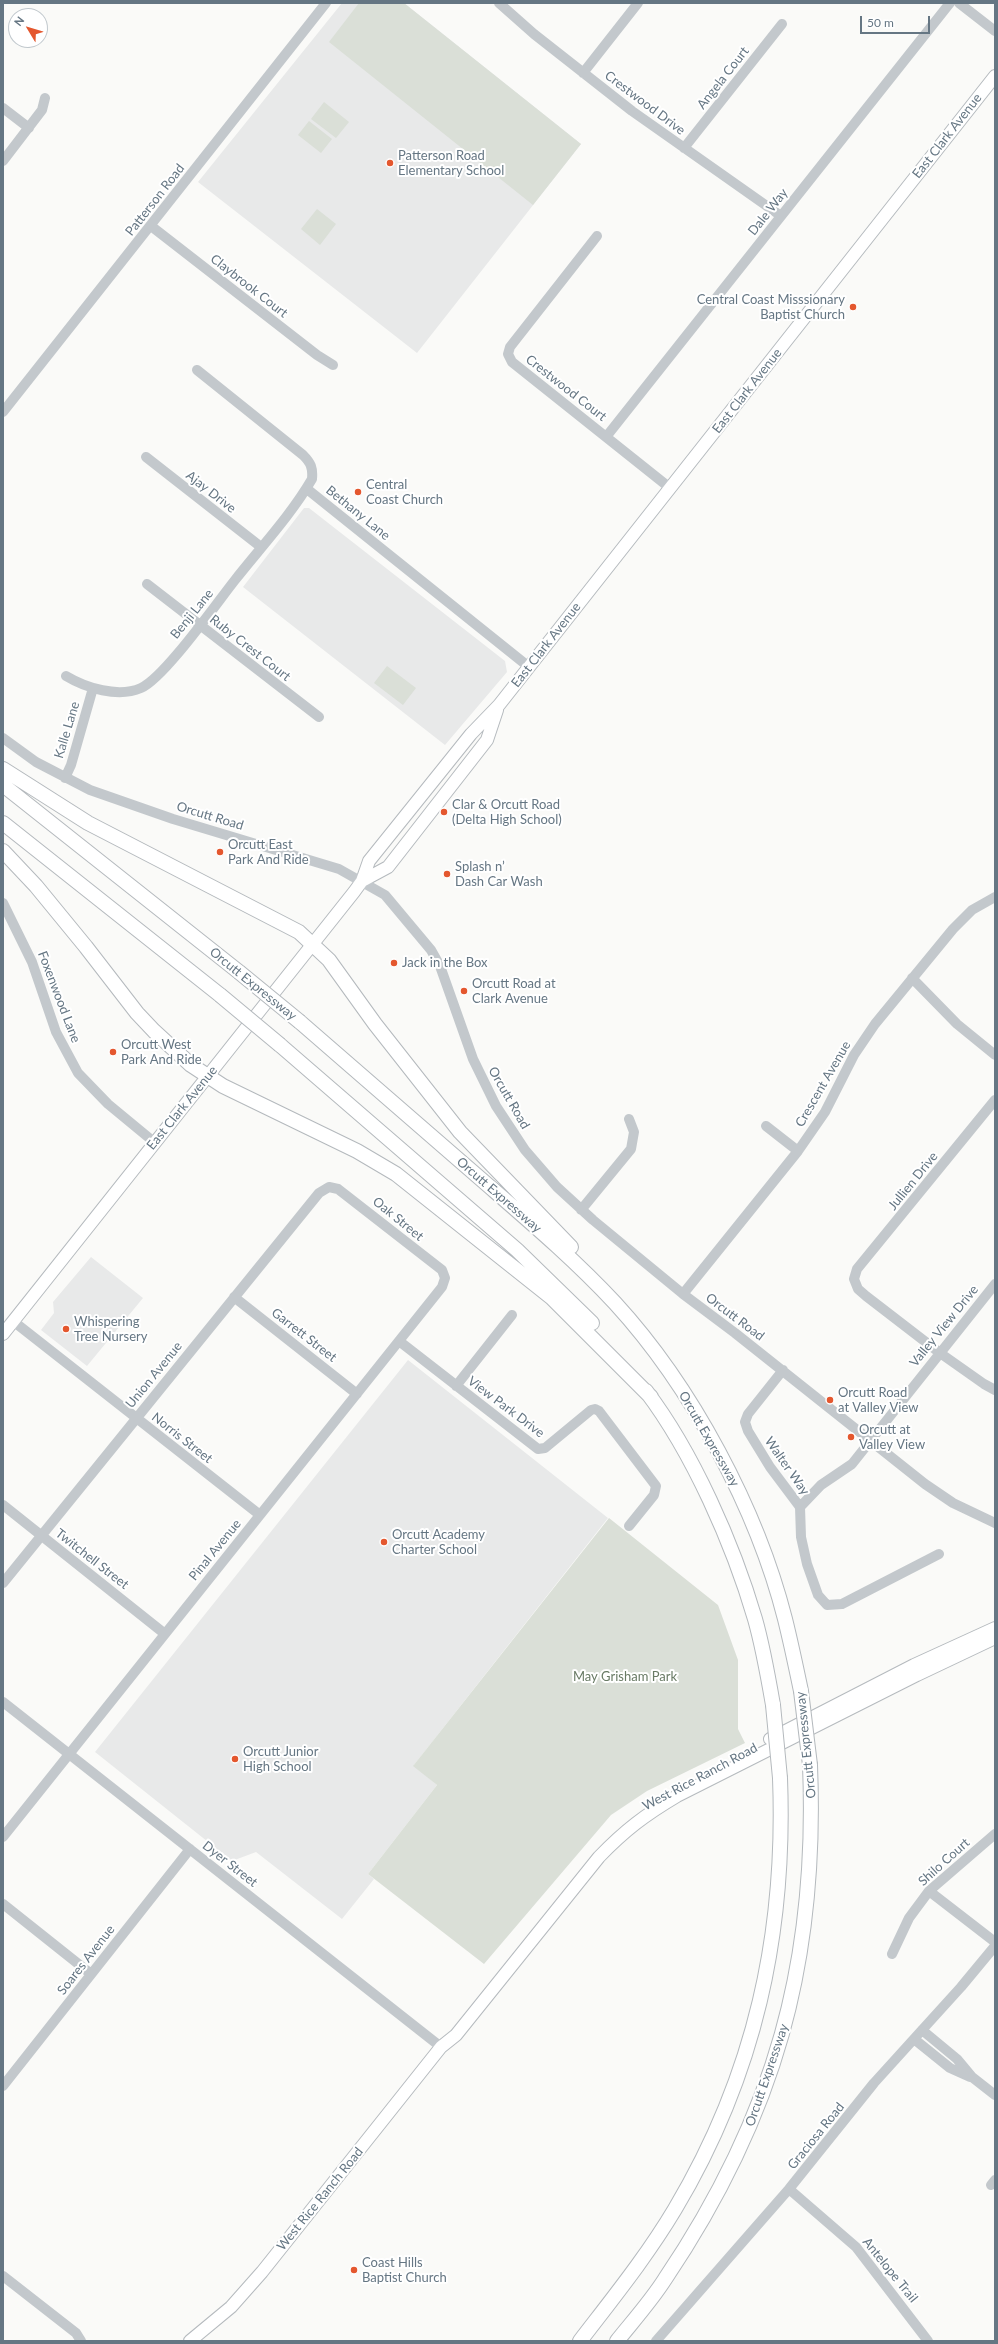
<!DOCTYPE html>
<html>
<head>
<meta charset="utf-8">
<style>
	body { margin:0 }
	#map { position:relative; width:998px; height:2344px; overflow:hidden; background:#fafaf8; font-family:Lato,sans-serif }
	canvas { display:block }
	.frame { position:absolute; inset:0; border:4px solid #657683; pointer-events:none }
	.north { position:absolute; left:8px; top:8px; width:40px; height:40px; box-sizing:border-box; background:#fff; border:1px solid #c1c8cd; border-radius:50%; rotate:308deg; font-size:11px; font-weight:700; line-height:16px; text-align:center; color:#657683 }
	.north::after { content:''; display:block; margin:auto; width:14px; height:18px; background:#e4572e; clip-path:polygon(50% 0,100% 100%,50% 72%,0 100%) }
	.scale { position:absolute; left:860px; top:16px; width:70px; height:18px; box-sizing:border-box; border:2px solid #657683; border-top:0; padding-left:5px; font-size:12px; line-height:14px; white-space:nowrap; color:#657683; -webkit-text-stroke:3px #fff; paint-order:stroke }
</style>
</head>
<body>
<div id="map">
<canvas width="998" height="2344"></canvas>
<div class="frame"></div>
<div class="north">N</div>
<div class="scale">50 m</div>
</div>
<script>
const c = document.querySelector('canvas').getContext('2d');
c.lineJoin = 'round';
function fillPath(path, color) { c.fillStyle = color; c.fill(path, 'evenodd'); }
function stroke(path, color, width, dash) { c.strokeStyle = color; c.lineWidth = width; c.lineCap = dash ? 'butt' : 'round'; c.setLineDash(dash || []); c.stroke(path); }
function drawText(font, color, halo, rows, align = 'center') {
  c.font = font + ' Lato,sans-serif'; c.lineWidth = 4; c.setLineDash([]); c.textBaseline = 'middle'; c.strokeStyle = halo; c.fillStyle = color; for (const [text, x, y, turn = 0] of rows) {
    c.save(); c.translate(x, y); c.rotate((+turn || 0) * Math.PI / 180); c.textAlign = isNaN(turn) ? turn : align; if (halo) c.strokeText(text, 0, 0); c.fillText(text, 0, 0); c.restore();
  }
}
fillPath(new Path2D(`
	M342 3H404L581 144 417 353 198 182Z
	M304 508H309L505 661 507 672 445 745 243 587Z
	M91 1257 143 1298 87 1366 41 1330 54 1313 53 1302Z
	M408 1360 608 1518 414 1765 437 1785 368 1874 374 1879 342 1919 256 1852 232 1861 95 1752Z`), '#e8e9e9');
fillPath(new Path2D(`
	M359 3H404L581 144 533 205 329 42Z
	M324 102 349 122 336 138 311 119Z
	M309 121 332 139 321 153 298 135Z
	M317 209 336 224 320 245 301 229Z
	M387 666 416 688 403 705 374 683Z
	M609 1518 718 1605 738 1660V1729L745 1743 647 1791 611 1815 484 1964 368 1874 437 1785 413 1766Z`), '#dadfd7');
const major = new Path2D(`
	M362 881 388 867 487 740 497 710
	M3 1334 354 892 362 881 369 861 471 734 499 705 995 76
	M770 1739 914 1665 995 1628
	M190 2341 231 2307 262 2272 441 2047 456 2035 599 1857C625 1830 645 1815 677 1796L917 1675 995 1638`);
const highway = new Path2D(`
	M3 769 88 823 299 932 329 960 375 1024 460 1132 571 1247
	M3 785 239 972
	M3 823 220 995
	M3 851 36 886 86 947 137 1013 154 1031 191 1065 223 1086 357 1151 396 1174 552 1298 651 1397
	M300 1022C361 1075 422 1128 482 1180 528 1220 574 1259 615 1303 692 1387 757 1509 785 1619 791 1643 796 1667 801 1691
	M280 1045 517 1250 592 1323
	M646 1391C693 1453 733 1544 755 1619 763 1647 768 1676 773 1705
	M580 2341C613 2298 647 2256 675 2209 755 2075 786 1933 780 1778
	M617 2341C633 2321 651 2301 665 2279 775 2116 818 1961 810 1765`);
stroke(major, '#b5babe', 14);
stroke(highway, '#b4b9bd', 16);
stroke(new Path2D(`
	M499 3 534 34 632 111 781 216
	M959 3 995 31
	M583 73 638 3
	M3 108 29 128
	M684 148 782 24
	M3 161 42 110 45 98
	M151 226 317 355 333 365
	M597 236 510 347 508 354 512 362 670 488
	M3 412 326 3
	M606 437 950 3
	M146 457 261 547
	M307 489 529 667
	M147 584 319 717
	M66 676C86 688 118 698 141 688 164 678 216 604 235 580 261 547 291 515 312 479 313 468 311 463 303 455L197 370
	M3 738 36 762 90 790 173 819 339 869 385 895 431 950 440 966 473 1059 496 1106 525 1150 557 1187 593 1220 683 1294 735 1333 925 1484 953 1503 995 1523
	M65 778 71 765 93 688
	M3 903 32 962 56 1032 78 1073 108 1104 154 1142
	M912 978 957 1024 995 1055
	M995 1100 857 1269 854 1279 858 1289 866 1296 940 1353 984 1384 995 1390
	M766 1126 798 1151
	M581 1210 631 1149 634 1132 629 1119
	M683 1294 798 1151 825 1112 854 1055 875 1024 953 929 972 910 995 897
	M234 1297 357 1394
	M13 1321 260 1515
	M399 1341 538 1449 545 1448 591 1410 595 1409 599 1411 656 1486 654 1495 629 1526
	M783 1370 748 1414 745 1422 748 1431 770 1467 800 1507 801 1537 807 1564 818 1595 827 1605 842 1604 939 1554
	M456 1386 512 1315
	M3 1505 165 1634
	M800 1507 821 1485 852 1464 995 1284
	M3 1583 319 1193 329 1187 338 1189 442 1270 445 1278 442 1287 3 1837
	M3 1702 441 2047
	M929 1891 995 1942
	M3 1904 91 1974
	M892 1954 909 1918 929 1891 995 1834
	M922 2030 957 2059 972 2077 995 2095
	M914 2039 950 2068 970 2077
	M3 2086 190 1849
	M991 2185 995 2180
	M789 2189 856 2247 928 2341
	M3 2276 76 2333 81 2341
	M656 2341 789 2189 874 2083 961 1987 995 1946`), '#c3c8cc', 10);
stroke(major, '#fff', 12);
stroke(highway, '#fff', 14);
const highwayBridge = new Path2D(`
	M239 972 300 1022
	M220 995 280 1045
	M801 1691 810 1765
	M773 1705 780 1778`);
stroke(highwayBridge, '#b4b9bd', 16, []);
stroke(highwayBridge, '#fff', 14);
for (const [x, y, r, color] of [
	[390,163,4,"#e4572e"],
	[853,307,4,"#e4572e"],
	[358,492,4,"#e4572e"],
	[444,812,4,"#e4572e"],
	[220,852,4,"#e4572e"],
	[447,874,4,"#e4572e"],
	[394,963,4,"#e4572e"],
	[464,991,4,"#e4572e"],
	[113,1052,4,"#e4572e"],
	[66,1329,4,"#e4572e"],
	[830,1400,4,"#e4572e"],
	[851,1437,4,"#e4572e"],
	[384,1542,4,"#e4572e"],
	[235,1759,4,"#e4572e"],
	[354,2270,4,"#e4572e"]
]) { const dot = new Path2D(); dot.arc(x, y, r, 0, 2 * Math.PI); c.fillStyle = color; c.fill(dot); stroke(dot, '#fff', 1.5); }
drawText('13px', '#657683', '#fff', [
	["Angela Court",723,78,-52],
	["Crestwood Drive",645,103,37],
	["East Clark Avenue",947,136,-52],
	["Patterson Road",155,200,-52],
	["Dale Way",768,212,-52],
	["Claybrook Court",249,286,38],
	["Crestwood Court",566,388,38],
	["East Clark Avenue",747,391,-52],
	["Ajay Drive",211,492,38],
	["Bethany Lane",358,513,39],
	["Benji Lane",192,614,-51],
	["East Clark Avenue",546,645,-52],
	["Ruby Crest Court",250,648,38],
	["Kalle Lane",67,730,-73],
	["Orcutt Road",210,816,17],
	["Orcutt Expressway",253,984,39],
	["Foxenwood Lane",59,997,69],
	["Crescent Avenue",823,1084,-60],
	["Orcutt Road",509,1098,60],
	["East Clark Avenue",182,1108,-51],
	["Jullien Drive",913,1181,-51],
	["Orcutt Expressway",499,1195,41],
	["Oak Street",398,1219,39],
	["Orcutt Road",735,1317,37],
	["Valley View Drive",944,1326,-51],
	["Garrett Street",304,1335,38],
	["Union Avenue",154,1375,-51],
	["View Park Drive",506,1407,37],
	["Norris Street",182,1438,38],
	["Orcutt Expressway",709,1439,60],
	["Walter Way",787,1466,55],
	["Pinal Avenue",215,1550,-51],
	["Twitchell Street",92,1559,38],
	["Orcutt Expressway",806,1745,-96],
	["West Rice Ranch Road",700,1777,-28],
	["Shilo Court",944,1862,-42],
	["Dyer Street",230,1864,38],
	["Soares Avenue",86,1960,-52],
	["Orcutt Expressway",767,2075,-71],
	["Graciosa Road",816,2136,-51],
	["West Rice Ranch Road",320,2199,-51],
	["Antelope Trail",890,2270,51]
]);
drawText('13px', '#657683', '#fff', [
	["Patterson Road",398,156],
	["Elementary School",398,171],
	["Central Coast Misssionary",845,300,"right"],
	["Baptist Church",845,315,"right"],
	["Central",366,485],
	["Coast Church",366,500],
	["Clar & Orcutt Road",452,805],
	["(Delta High School)",452,820],
	["Orcutt East",228,845],
	["Park And Ride",228,860],
	["Splash n’",455,867],
	["Dash Car Wash",455,882],
	["Jack in the Box",402,963],
	["Orcutt Road at",472,984],
	["Clark Avenue",472,999],
	["Orcutt West",121,1045],
	["Park And Ride",121,1060],
	["Whispering",74,1322],
	["Tree Nursery",74,1337],
	["Orcutt Road",838,1393],
	["at Valley View",838,1408],
	["Orcutt at",859,1430],
	["Valley View",859,1445],
	["Orcutt Academy",392,1535],
	["Charter School",392,1550],
	["Orcutt Junior",243,1752],
	["High School",243,1767],
	["Coast Hills",362,2263],
	["Baptist Church",362,2278]
], 'left');
drawText('13px', '#687a64', '#fff', [
	["May Grisham Park",625,1677]
]);
</script>
</body>
</html>
